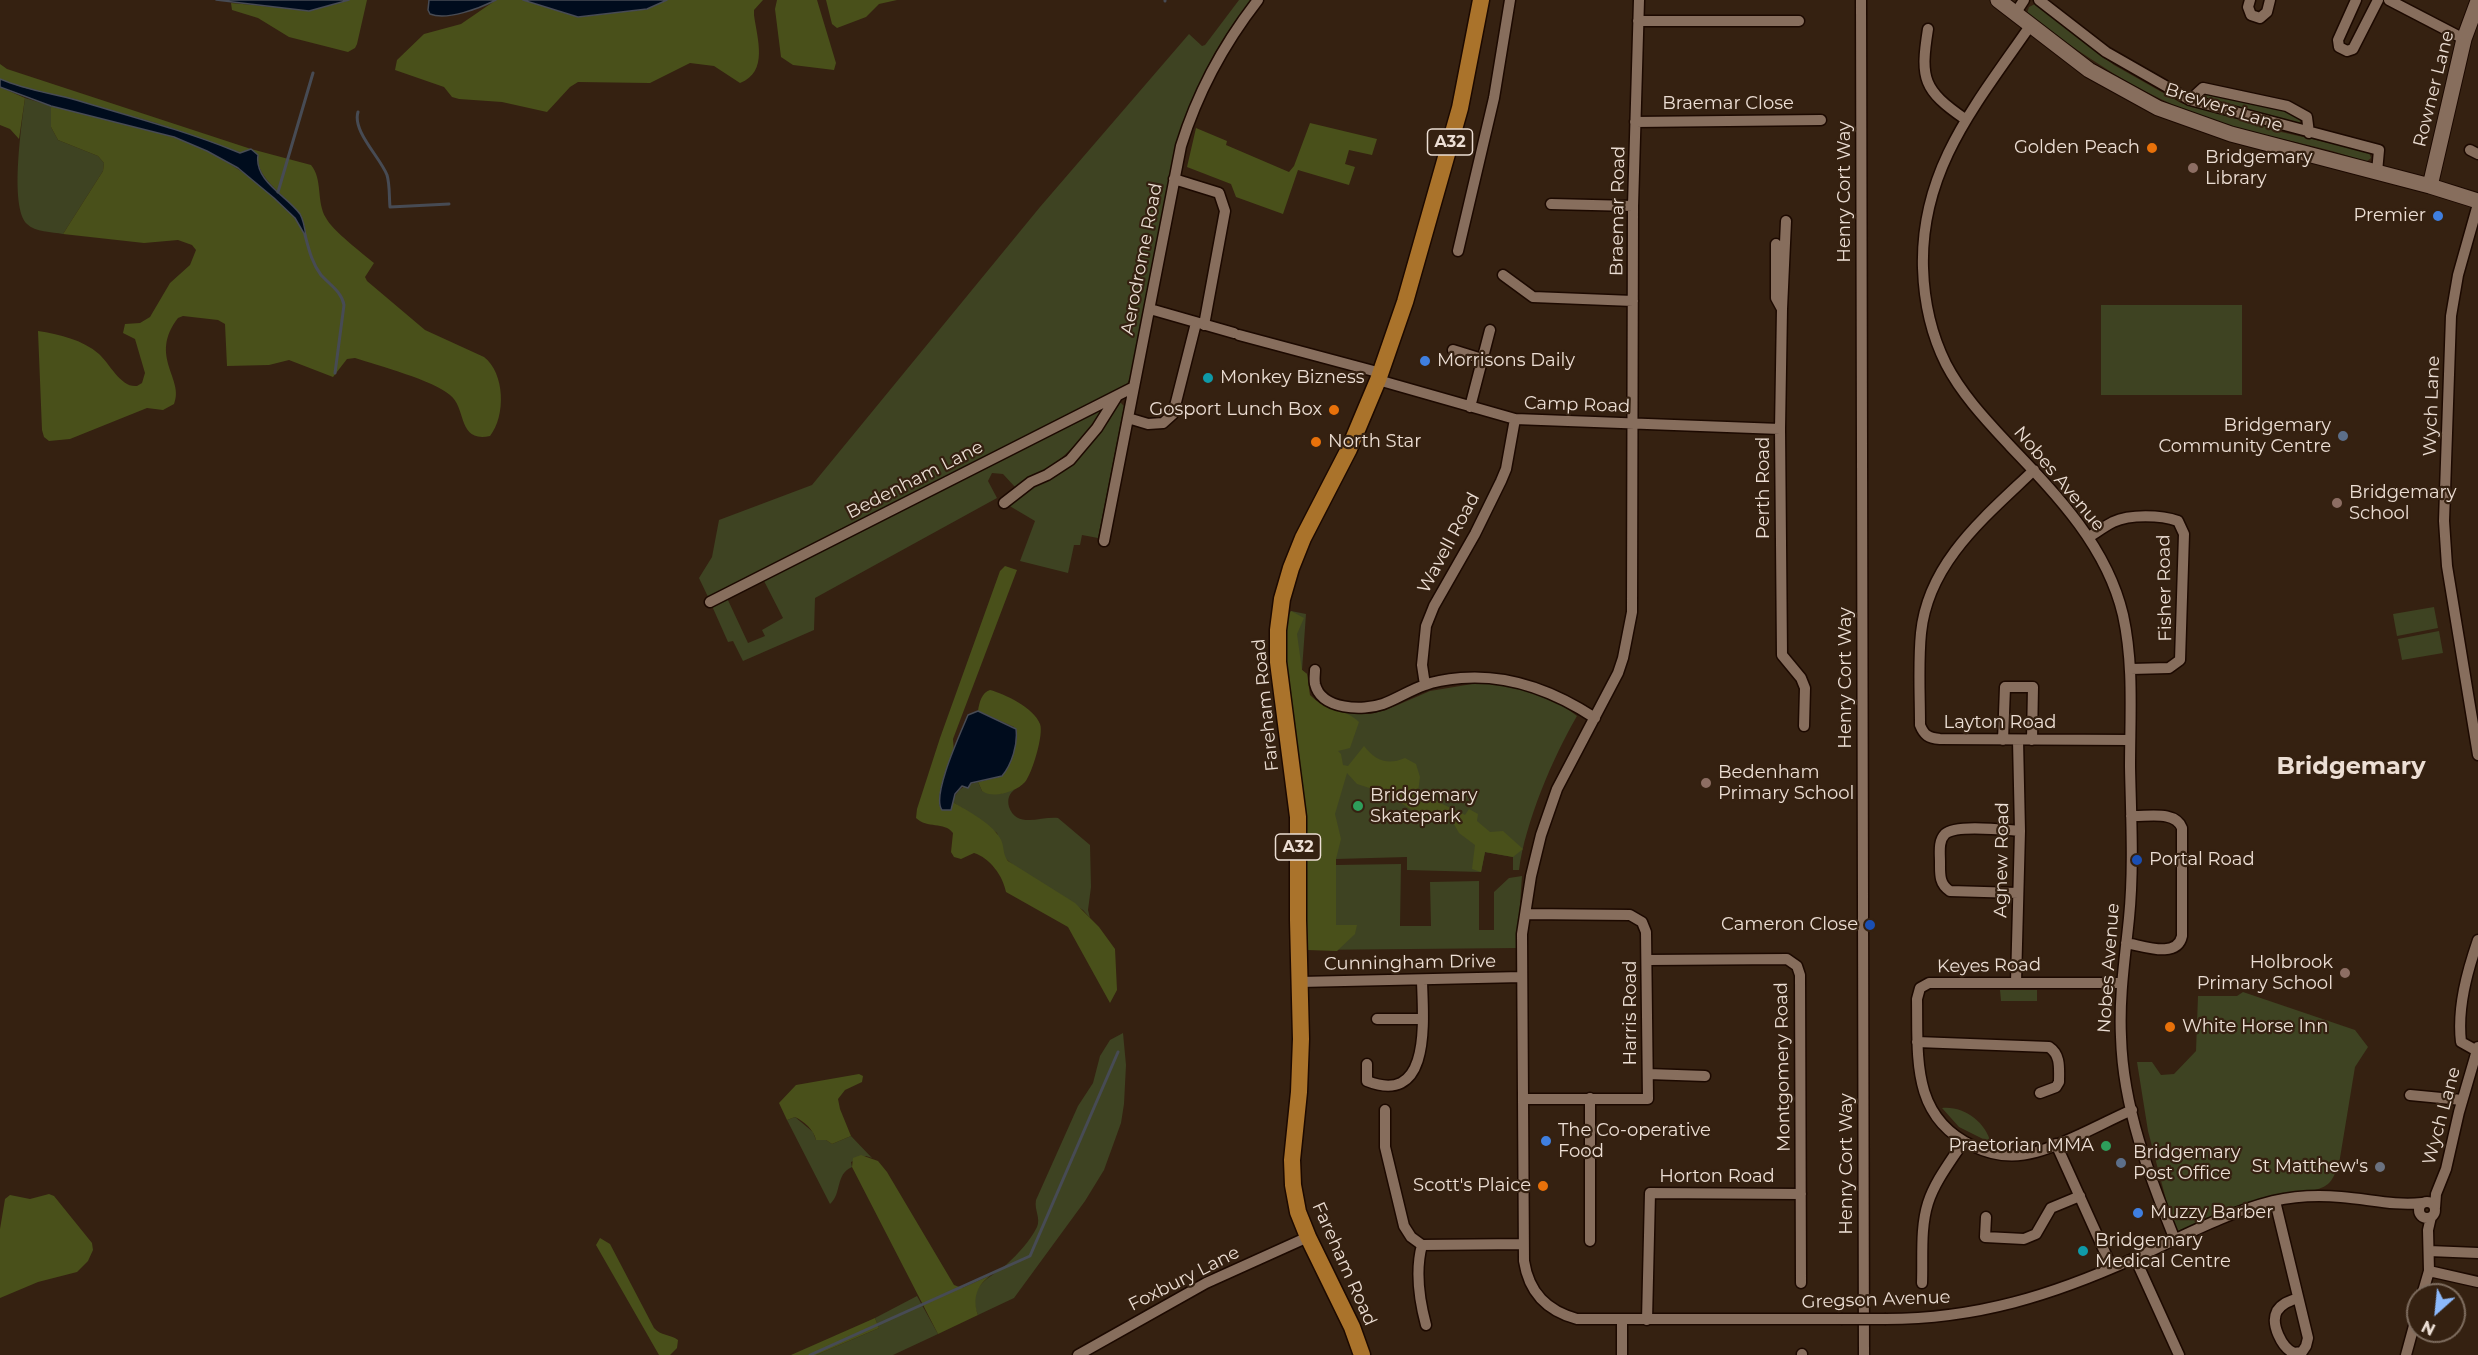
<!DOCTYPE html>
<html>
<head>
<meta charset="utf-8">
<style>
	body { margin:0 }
	#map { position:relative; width:2478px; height:1355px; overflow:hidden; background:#352111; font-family:Montserrat,sans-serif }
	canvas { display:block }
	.north { position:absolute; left:2406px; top:1283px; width:60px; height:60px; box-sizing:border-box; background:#352111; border:2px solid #7e6d5f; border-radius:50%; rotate:207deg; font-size:16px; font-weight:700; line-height:24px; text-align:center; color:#ecded4 }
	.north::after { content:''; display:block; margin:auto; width:21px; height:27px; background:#8cb9fc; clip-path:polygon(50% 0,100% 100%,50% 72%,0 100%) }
</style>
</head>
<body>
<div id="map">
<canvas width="2478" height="1355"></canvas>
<div class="north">N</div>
</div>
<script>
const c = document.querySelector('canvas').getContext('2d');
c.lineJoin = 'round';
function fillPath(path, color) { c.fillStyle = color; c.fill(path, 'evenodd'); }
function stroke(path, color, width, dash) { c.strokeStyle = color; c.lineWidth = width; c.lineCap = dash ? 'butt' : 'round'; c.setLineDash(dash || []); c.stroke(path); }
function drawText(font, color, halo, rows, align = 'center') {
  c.font = font + ' Montserrat,sans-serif'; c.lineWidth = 4.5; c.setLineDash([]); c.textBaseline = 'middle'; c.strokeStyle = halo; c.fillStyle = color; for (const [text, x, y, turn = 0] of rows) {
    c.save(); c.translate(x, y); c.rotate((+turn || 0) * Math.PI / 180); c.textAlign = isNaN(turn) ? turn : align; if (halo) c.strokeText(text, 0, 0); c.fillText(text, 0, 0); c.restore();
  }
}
fillPath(new Path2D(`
	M1239 0H1251C1191 73 1175 146 1158 236 1149 283 1140 329 1131 376L1127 384 709 599 699 578 712 557 719 520 812 485 1040 207 1189 34 1202 46 1205 45Z
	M2037 3 2059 20 2058 22 2114 65 2181 103 2266 126 2268 129 2369 152 2371 158 2366 162C2320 145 2271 138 2224 124 2149 100 2096 65 2033 18L2027 13 2029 7Z
	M2206 91 2283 109 2300 119V123L2204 99Z
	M25 98 51 106V127L58 140 98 156 104 163 103 171 63 234C52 232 35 232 27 224 9 207 22 122 25 98Z
	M2101 305H2242V395H2101Z
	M1120 402 1124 406 1098 538 1082 535 1080 545H1074L1068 573 1020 561 1035 521 1008 505 1021 493 1072 463 1108 422Z
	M1099 409 1102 412C1074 451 1057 465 1015 487L1003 474 992 473 988 481 997 498 815 598 814 630 743 661 733 641 728 642 712 606 727 598 748 643 765 636 762 630 783 618 763 579Z
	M2434 607 2438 628 2397 636 2393 614Z
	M1291 611 1306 614 1302 670 1307 674 1309 695 1319 703 1335 710 1370 714 1386 710 1430 691 1484 682 1515 687 1554 699 1577 716C1553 757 1525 823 1519 870H1513V857L1485 852 1481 872 1407 870V857L1336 859V865L1401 864 1400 926H1431L1430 882 1479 881V930H1494V892L1509 878 1522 876 1517 948 1307 950 1284 625Z
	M2439 631 2443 653 2402 660 2398 639Z
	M978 782 982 791 999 794 1015 789C1009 794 1007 799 1009 807 1017 829 1041 816 1058 818L1090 845 1091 887 1088 910 1090 918 1083 910 1014 866 1004 857 997 833 953 802C957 788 965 785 978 782Z
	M2000 990H2037V1001H2001Z
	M2243 992 2355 1030 2368 1047 2355 1067 2339 1164C2336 1171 2333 1180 2328 1184 2318 1192 2300 1192 2287 1194 2247 1199 2212 1217 2175 1234L2148 1131 2137 1062H2152L2161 1075 2174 1074 2196 1051 2198 996H2237Z
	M1123 1033 1126 1065 1124 1104 1121 1123 1104 1170 1085 1201 1014 1298 978 1315C966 1286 989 1279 1007 1264 1018 1254 1030 1241 1037 1227 1041 1218 1034 1210 1036 1200L1078 1106 1093 1083 1100 1056 1110 1040Z
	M1942 1108C1965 1106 1985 1122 1991 1143L1959 1127Z
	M795 1117 813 1132 816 1140H826L832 1144 851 1136 872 1158 866 1156 851 1162 852 1167C835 1174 842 1194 830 1204L787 1120Z
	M917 1296 938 1334 893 1355H816L879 1328 875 1318Z`), '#3e4322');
fillPath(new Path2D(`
	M349 0H367L357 44 355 48 348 52 289 37 258 18 232 10 231 3C271 6 310 14 349 0Z
	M496 0H523L578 17 647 9 667 0H763L754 10V15C757 38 769 72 740 83L714 66 690 63 650 83 578 82 570 87 547 112 502 102 459 99 452 97 444 87 395 70 397 60 424 34 461 24Z
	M777 0H817L836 63 834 70 793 65 781 57 775 9Z
	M826 0H897L879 4 866 17 837 28 832 24Z
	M0 64 7 69 251 149 311 165C323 179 316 202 326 218 332 230 362 253 374 263L365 277 367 281 425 330 484 357C505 373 506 416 490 436 457 443 467 408 450 395 433 380 379 366 355 358L347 359 333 377 289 360 269 365 227 366 225 324 218 320 183 316 178 318C148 357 185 379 174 404L163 410 147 408 70 439 49 441 44 437 42 430 38 331C59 334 83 340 99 354 110 364 121 388 137 386L142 383 145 373 135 339 123 333 125 324 140 323 150 317 170 283 190 265 196 250 192 245 178 240 144 243 63 234 103 171 104 163 98 156 58 140 51 127V106C93 117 145 126 184 141 223 156 266 185 293 216 298 222 301 230 306 235 301 197 255 186 258 155L234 151 156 123 66 98 29 91 0 79Z
	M0 87 25 98 19 139 10 129 0 125Z
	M1310 123 1377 139 1372 155 1349 150 1345 164 1355 167 1349 185 1298 170 1283 214 1236 197 1231 184 1187 167 1196 128 1227 141 1226 145 1289 172 1294 166Z
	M1005 566 1017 570 953 739 954 752 944 779 953 805V802C969 812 990 822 1000 838 1005 846 1002 854 1008 861L1075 903 1099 927 1115 949 1117 990 1110 1003 1068 927 1006 892C1003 876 990 858 974 853L961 859 954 857 951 852 953 833C944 821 927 829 916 818L917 809 940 738 1000 571Z
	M1291 611 1304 618 1297 634 1302 670 1307 674 1310 695C1324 710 1345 708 1359 722L1350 748 1338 751 1341 754 1343 765 1348 766 1364 746C1375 760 1387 766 1405 758L1416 764 1420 777 1418 792 1465 815 1469 809 1478 814 1477 821 1490 832 1503 831 1523 849 1513 857 1485 852 1481 872 1472 869 1475 845 1459 833 1451 819 1437 814 1413 811 1388 794 1357 784 1347 773 1335 814 1341 839 1336 859V925H1357L1355 934 1337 951 1307 950 1285 672 1284 625Z
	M990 690C1005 694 1034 708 1040 724 1044 734 1032 774 1025 782 1016 792 993 799 982 791L978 782 1002 776C1013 762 1018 743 1014 727L978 711C979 703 982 692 990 690Z
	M859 1074 863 1076 862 1082 845 1090 838 1099 840 1109 851 1136 832 1144 826 1140H816C814 1130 804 1121 795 1117L787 1120 779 1103 796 1085Z
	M861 1155 878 1161 887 1172 954 1285 962 1288 991 1275C977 1285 972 1298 978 1315L938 1334 852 1167 853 1158Z
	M49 1194 54 1196 92 1243 93 1250 88 1261 77 1272 38 1282 0 1298V1229L5 1199 10 1195 30 1199Z
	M600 1238 610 1244 654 1328C661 1336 670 1334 678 1340L677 1348 670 1355H659L596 1245Z
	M875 1318 879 1328 816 1355H791Z`), '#49501a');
const water = new Path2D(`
	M216 0H349L309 11Z
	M429 0H496C480 8 447 21 430 14L428 10Z
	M523 0H667L647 9 578 17Z
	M0 79C25 90 50 93 76 100 129 116 183 130 235 151L240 153 251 149 258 155C254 181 287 196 300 214 304 221 305 229 306 237L295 218 274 198 238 168 207 151 174 137 51 106 0 87Z
	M978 711 1016 729C1018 744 1012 764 1002 776L971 783 968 788 962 786 955 794 951 810H942C931 796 961 732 968 715Z`);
fillPath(water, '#000c1d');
stroke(water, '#474b54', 1.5);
stroke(new Path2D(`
	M1165 0V1
	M358 112C352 131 380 157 387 175 390 185 389 197 390 207L449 204
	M278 192 313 73
	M305 235C309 250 312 263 321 275 330 285 342 292 344 305L335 373
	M810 1355 1030 1256 1118 1052`), '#474b54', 3);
const street = new Path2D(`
	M1639 0 1633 206 1632 612 1623 658 1618 673 1557 789 1541 835 1531 876 1522 934 1524 1261C1529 1293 1547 1311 1577 1319H1841
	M1861 0 1864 1355
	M2039 0 2106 52 2190 100 2379 150 2377 172
	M2250 0 2248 7 2251 15 2260 18 2267 12 2270 0
	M2356 0 2338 40 2339 47 2347 51 2353 49 2378 0
	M2389 0 2464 39
	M2015 14 2024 0
	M1638 21H1799
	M2030 26C1977 103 1920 169 1923 268 1924 301 1931 334 1946 364 1962 395 1987 421 2011 447 2058 496 2107 547 2123 615 2134 665 2130 716 2130 767 2131 817 2134 868 2129 918 2125 958 2119 997 2121 1037 2123 1108 2149 1175 2175 1240
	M1928 29C1920 79 1923 90 1965 119
	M2190 100 2203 88 2287 106 2307 117 2309 133
	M1635 122 1821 120
	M2470 150 2478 154
	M1174 179 1219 193 1225 211 1204 325
	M1551 204 1633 206
	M2478 204 2458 275 2451 316 2444 521 2447 566 2478 755
	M1776 244V298L1782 309 1780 429 1782 655 1801 678 1805 688 1804 726
	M1458 251 1494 98 1510 0
	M1503 275 1533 297 1633 301
	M1150 309 1234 333
	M1782 309 1786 221
	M1239 335 1381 373
	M1453 350 1482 359
	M1378 380 1515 419 1780 429
	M1470 407 1490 330
	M1128 418 1148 424 1163 423 1173 414 1196 323
	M2034 470C1986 516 1928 562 1921 633 1918 663 1920 694 1920 725 1924 735 1928 738 1940 739L2130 740
	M1004 503 1031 482 1047 475 1070 460 1097 428 1117 396
	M2089 537C2097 532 2105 526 2113 522 2130 514 2161 515 2178 521L2184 534 2180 660 2169 668 2131 669
	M1104 541 1181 146C1198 91 1223 45 1258 0
	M710 602 1134 387
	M1315 670C1315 674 1314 679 1315 684 1321 710 1363 711 1383 704 1397 699 1410 690 1425 685 1435 681 1450 679 1461 678 1510 674 1554 691 1595 718
	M1425 685 1422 665 1426 626 1434 606 1475 534 1501 481 1506 469 1515 419
	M2003 740 2005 687H2033L2032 740
	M2018 893 1950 891C1939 884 1940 874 1940 862 1940 853 1938 841 1945 834 1956 824 2005 830 2020 831
	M2126 943C2144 946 2177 959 2182 936V828C2175 810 2147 817 2131 816
	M1648 960 1787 959 1797 966 1800 975 1801 1283
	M1300 982 1522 977
	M2016 982 2020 831 2018 740
	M2121 983H1929L1920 988 1917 999C1918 1058 1911 1117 1973 1146 1993 1156 2015 1158 2036 1152 2066 1144 2102 1123 2132 1110
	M1377 1019H1423
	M1917 1042 2049 1047C2061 1055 2059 1068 2059 1082L2056 1087 2040 1093
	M2477 1051 2461 1042C2457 1008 2467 972 2478 940
	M1367 1064V1081C1432 1107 1423 1019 1422 981
	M1648 1074 1705 1076
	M2410 1095 2462 1100
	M1523 1099H1648L1646 932 1642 922 1630 915 1526 914
	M1385 1110V1147L1404 1226 1411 1237 1422 1245 1523 1244
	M2056 1144 2112 1268
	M2275 1201 2308 1338 2306 1346 2302 1352 2294 1353C2282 1348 2270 1324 2277 1311 2282 1303 2290 1301 2298 1298
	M2419 1210a8 8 0 1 1 16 0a8 8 0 1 1-16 0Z
	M2435 1208 2436 1194 2446 1169 2459 1112 2478 1047
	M1986 1217 1985 1237 2024 1239 2036 1234 2051 1208 2080 1196
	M1590 1241V1098
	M1422 1245C1415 1271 1419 1299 1426 1325
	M2429 1251 2478 1253
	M2135 1258 2179 1355
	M2429 1271 2478 1282
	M1922 1283C1923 1257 1920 1228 1928 1203 1935 1181 1951 1161 1963 1142
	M2422 1295 2429 1271 2428 1230 2431 1217
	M1886 1319C1977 1319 2053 1295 2135 1258 2180 1238 2225 1213 2273 1201 2295 1196 2318 1195 2341 1197 2369 1199 2394 1206 2422 1203
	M1647 1320 1650 1193 1801 1194
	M1078 1355 1206 1283 1308 1237
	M1622 1355V1319
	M1802 1355V1354
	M2406 1355 2418 1311`);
const secondary = new Path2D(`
	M1998 0 2089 70 2158 108 2231 134 2430 186 2478 201
	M2430 186 2464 39 2478 1`);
const primary = new Path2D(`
	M1362 1355 1352 1327 1308 1237 1298 1212 1293 1185 1292 1160 1299 1092 1301 1039 1298 920V817L1278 662V630L1282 599 1291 568 1303 538 1349 449 1378 380 1405 302 1460 108 1481 0`);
stroke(street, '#1c0900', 13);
stroke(secondary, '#1c0900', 17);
stroke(primary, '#1c0900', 19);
stroke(street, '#876e5d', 10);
stroke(secondary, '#876e5d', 15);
stroke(primary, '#aa732b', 16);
const streetBridge = new Path2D(`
	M1841 1319H1886`);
stroke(streetBridge, '#1c0900', 13, []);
stroke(streetBridge, '#876e5d', 10);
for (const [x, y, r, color] of [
	[2152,148,6,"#e8710a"],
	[2193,168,6,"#8d6e63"],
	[2438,216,6,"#3f7fe0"],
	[1425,361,6,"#3f7fe0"],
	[1208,378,6,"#0f9aa8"],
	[1334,410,6,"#e8710a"],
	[2343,436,6,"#5c6f8a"],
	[1316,442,6,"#e8710a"],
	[2337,503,6,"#8d6e63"],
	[1706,783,6,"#8d6e63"],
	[1358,806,6,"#2e9e5b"],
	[2137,860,6,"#1a4fb4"],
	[1870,925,6,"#1a4fb4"],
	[2345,973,6,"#8d6e63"],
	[2170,1027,6,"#e8710a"],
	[1546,1141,6,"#3f7fe0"],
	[2106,1146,6,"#2e9e5b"],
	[2121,1163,6,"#5c6f8a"],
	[2380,1167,6,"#6b7280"],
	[1543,1186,6,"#e8710a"],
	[2138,1213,6,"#3f7fe0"],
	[2083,1251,6,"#0f9aa8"]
]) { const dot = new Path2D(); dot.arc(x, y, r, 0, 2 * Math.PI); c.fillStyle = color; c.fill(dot); stroke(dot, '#352111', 2); }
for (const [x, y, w] of [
	[1450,142,45],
	[1298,847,45]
]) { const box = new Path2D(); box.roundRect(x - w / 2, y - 13, w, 26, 4.5); c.fillStyle = '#352111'; c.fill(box); stroke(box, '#ecded4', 1.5); }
drawText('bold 16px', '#ecded4', null, [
	["A32",1450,142],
	["A32",1298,847]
]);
drawText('18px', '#ecded4', '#352111', [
	["Rowner Lane",2434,89,-76],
	["Braemar Close",1728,104],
	["Brewers Lane",2224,108,18],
	["Henry Cort Way",1845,192,-90],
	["Braemar Road",1618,211,-89],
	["Aerodrome Road",1142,259,-79],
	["Camp Road",1577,405,2],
	["Wych Lane",2432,406,-88],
	["Nobes Avenue",2059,479,50],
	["Bedenham Lane",915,480,-27],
	["Perth Road",1764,488,-90],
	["Wavell Road",1449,543,-62],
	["Fisher Road",2165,588,-91],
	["Henry Cort Way",1846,678,-90],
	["Fareham Road",1266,705,-96],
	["Layton Road",2000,723],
	["Agnew Road",2002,860,-89],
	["Cunningham Drive",1410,963,-1],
	["Keyes Road",1989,966,-1],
	["Nobes Avenue",2109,968,-86],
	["Harris Road",1631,1013,-90],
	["Montgomery Road",1783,1067,-91],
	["Wych Lane",2442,1116,-75],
	["Henry Cort Way",1847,1164,-90],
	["Horton Road",1717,1177],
	["Fareham Road",1344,1264,66],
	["Foxbury Lane",1184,1279,-27],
	["Gregson Avenue",1876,1300,-2]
]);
drawText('18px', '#ecded4', '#352111', [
	["Golden Peach",2140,148,"right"],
	["Bridgemary",2205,158],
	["Library",2205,179],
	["Premier",2426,216,"right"],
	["Morrisons Daily",1437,361],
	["Monkey Bizness",1220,378],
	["Gosport Lunch Box",1322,410,"right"],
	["Bridgemary",2331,426,"right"],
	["Community Centre",2331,447,"right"],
	["North Star",1328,442],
	["Bridgemary",2349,493],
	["School",2349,514],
	["Bedenham",1718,773],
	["Primary School",1718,794],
	["Bridgemary",1370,796],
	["Skatepark",1370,817],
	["Portal Road",2149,860],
	["Cameron Close",1858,925,"right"],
	["Holbrook",2333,963,"right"],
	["Primary School",2333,984,"right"],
	["White Horse Inn",2182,1027],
	["The Co-operative",1558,1131],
	["Food",1558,1152],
	["Praetorian MMA",2094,1146,"right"],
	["Bridgemary",2133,1153],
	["Post Office",2133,1174],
	["St Matthew's",2368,1167,"right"],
	["Scott's Plaice",1531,1186,"right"],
	["Muzzy Barber",2150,1213],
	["Bridgemary",2095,1241],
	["Medical Centre",2095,1262]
], 'left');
drawText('bold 24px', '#ecded4', '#352111', [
	["Bridgemary",2351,767]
]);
</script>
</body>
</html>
